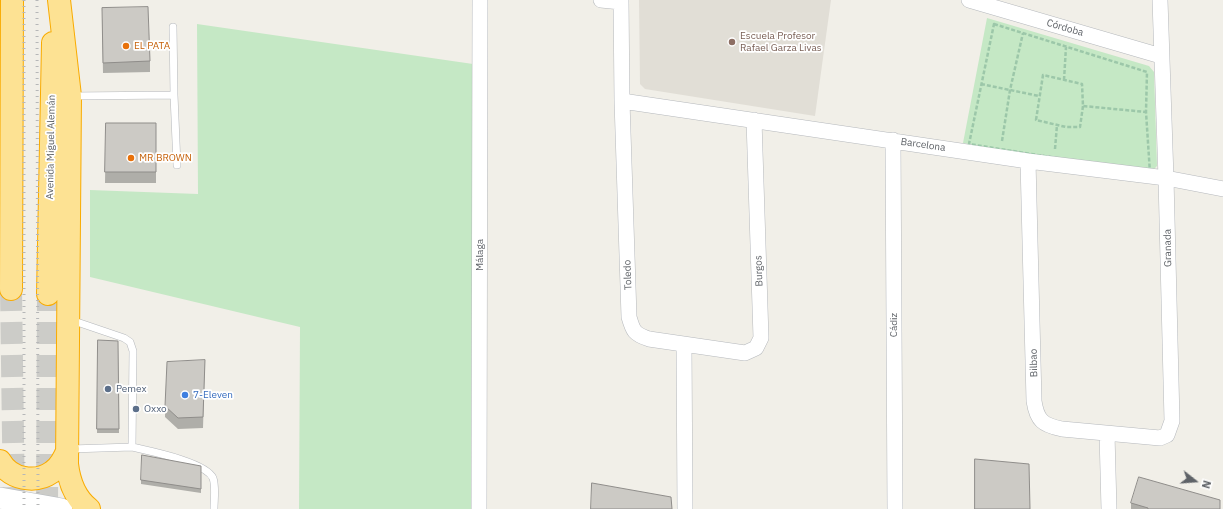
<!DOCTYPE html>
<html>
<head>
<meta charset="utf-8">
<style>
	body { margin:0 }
	#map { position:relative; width:1223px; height:509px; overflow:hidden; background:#f1efe8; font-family:"IBM Plex Sans",sans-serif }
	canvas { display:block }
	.north { position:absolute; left:1175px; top:461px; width:40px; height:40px; -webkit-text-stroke:3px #fff; paint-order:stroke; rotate:107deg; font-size:11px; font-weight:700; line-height:16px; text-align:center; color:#5f6368 }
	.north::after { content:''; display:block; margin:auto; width:14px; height:18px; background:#5f6368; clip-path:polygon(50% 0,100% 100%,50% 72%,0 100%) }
</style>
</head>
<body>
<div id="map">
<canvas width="1223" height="509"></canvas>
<div class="north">N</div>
</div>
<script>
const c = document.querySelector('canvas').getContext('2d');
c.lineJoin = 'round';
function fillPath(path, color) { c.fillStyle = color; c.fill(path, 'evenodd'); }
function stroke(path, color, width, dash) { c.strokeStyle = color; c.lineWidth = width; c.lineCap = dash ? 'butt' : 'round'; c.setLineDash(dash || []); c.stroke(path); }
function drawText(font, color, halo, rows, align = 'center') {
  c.font = font + ' "IBM Plex Sans",sans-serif'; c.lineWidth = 3.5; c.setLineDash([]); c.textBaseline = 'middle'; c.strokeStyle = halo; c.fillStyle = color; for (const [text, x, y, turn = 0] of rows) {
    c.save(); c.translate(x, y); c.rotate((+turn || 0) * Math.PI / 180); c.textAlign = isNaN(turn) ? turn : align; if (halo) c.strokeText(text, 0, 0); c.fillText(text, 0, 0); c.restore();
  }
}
fillPath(new Path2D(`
	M639 0H831L815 116 645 89 640 84Z`), '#e1ded6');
fillPath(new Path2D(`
	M987 18 1149 66 1154 72 1157 166 1150 173 963 143Z
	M197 24 473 64 471 509H299L300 327 90 277V190L198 194Z`), '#c5e8c5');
stroke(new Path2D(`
	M11 289 14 509
	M47 509 48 294`), '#ccccc8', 22, [22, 11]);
const lane = new Path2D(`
	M173 27 174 95
	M72 96 174 95 177 165
	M71 320 124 338 130 342 133 351 132 447C149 451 206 462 213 478 216 487 214 499 214 509
	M71 449 132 447`);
const street = new Path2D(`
	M601 0 621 2
	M621 0 622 101 629 317C633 331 634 334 649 339L745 353 756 348 761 338 754 120
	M969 0 1161 56
	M622 101 1028 161 1166 178 1223 189
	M893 140 895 509
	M1028 161 1034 401C1037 421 1043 425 1062 429L1160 438 1167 435 1172 421 1166 178 1160 0
	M684 344 685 509
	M1107 434 1109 509
	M479 509 480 0`);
const secondary = new Path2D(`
	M0 498 62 509`);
const highway = new Path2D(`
	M59 0 70 96 67 464C69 481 75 498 89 509
	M11 289 12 0
	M48 294 53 43
	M0 461C10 479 35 484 52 472 60 467 64 459 68 449`);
stroke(lane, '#b5b8bc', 8);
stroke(street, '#b5b8bc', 16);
stroke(secondary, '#b6babf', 22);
stroke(highway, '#f9ab00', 24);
stroke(new Path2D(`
	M994 24 1147 72 1146 112 1150 173 969 144Z
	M1064 80 1066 47
	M981 84 1039 96
	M1083 106 1080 127H1066L1036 120 1043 75 1082 84 1083 106 1146 112
	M1002 141 1010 90 1023 33
	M1055 149 1057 125`), '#9cc7a9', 2.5, [4, 2]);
stroke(lane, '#fff', 7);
stroke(street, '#fff', 15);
stroke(secondary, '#fff', 21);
stroke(highway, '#fde293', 22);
stroke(new Path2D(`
	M24 0V509
	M37 0 38 509`), '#b6b7b8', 3, [1, 5]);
fillPath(new Path2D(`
	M102 19 150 61V72L103 73Z
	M106 123H156V183H105Z
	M98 340 118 341 119 433H97Z
	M205 360 203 428 178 429 165 417V406Z
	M201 466V493L141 484V480Z
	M1131 503 1220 509H1131Z`), '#afaea9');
const building = new Path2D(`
	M148 7 150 61 103 63 102 8Z
	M106 123H156V172H105Z
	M98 340 118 341 119 429H97Z
	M205 360 203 417 178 418 165 406 167 362Z
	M142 455 201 466V489L141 480Z
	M975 459 1029 464 1030 509H975Z
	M1139 477 1220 500V509H1148V508L1131 503Z
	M592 483 671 497 672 509H591Z`);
fillPath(building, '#cccac5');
stroke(building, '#8f8d8a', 1);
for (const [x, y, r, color] of [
	[732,42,4,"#8d6e63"],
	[126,46,4,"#e8710a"],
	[131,158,4,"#e8710a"],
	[108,389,4,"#5c6f8a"],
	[185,395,4,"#3f7fe0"],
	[136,409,4,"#5c6f8a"]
]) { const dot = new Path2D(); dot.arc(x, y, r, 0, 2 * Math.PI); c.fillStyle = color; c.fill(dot); stroke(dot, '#fff', 1.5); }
drawText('10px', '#5f6368', '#fff', [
	["Córdoba",1065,28,16],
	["Barcelona",923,145,8],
	["Avenida Miguel Alemán",51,147,-89],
	["Granada",1168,248,-91],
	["Málaga",480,255,-90],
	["Burgos",759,271,-92],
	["Toledo",628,275,-92],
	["Cádiz",894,325,-90],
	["Bilbao",1034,363,-91]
]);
drawText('10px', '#785e54', '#fff', [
	["Escuela Profesor",740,36],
	["Rafael Garza Livas",740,48]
], 'left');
drawText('10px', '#c56008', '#fff', [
	["EL PATA",134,46],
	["MR BROWN",139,158]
], 'left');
drawText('10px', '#4e5e75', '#fff', [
	["Pemex",116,389],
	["Oxxo",144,409]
], 'left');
drawText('10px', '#366cbe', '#fff', [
	["7-Eleven",193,395]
], 'left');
</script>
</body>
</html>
